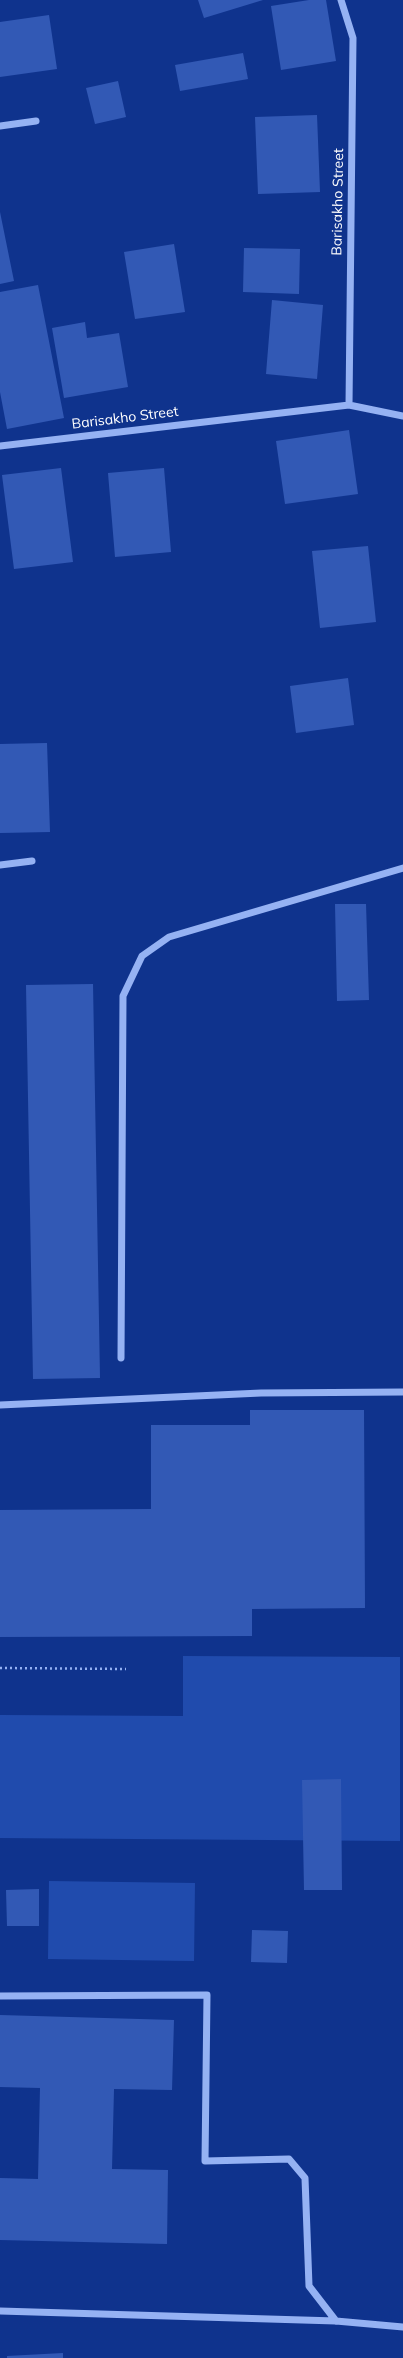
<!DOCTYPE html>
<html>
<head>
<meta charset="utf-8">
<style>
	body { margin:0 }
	canvas { display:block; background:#0f338d }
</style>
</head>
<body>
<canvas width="403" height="2358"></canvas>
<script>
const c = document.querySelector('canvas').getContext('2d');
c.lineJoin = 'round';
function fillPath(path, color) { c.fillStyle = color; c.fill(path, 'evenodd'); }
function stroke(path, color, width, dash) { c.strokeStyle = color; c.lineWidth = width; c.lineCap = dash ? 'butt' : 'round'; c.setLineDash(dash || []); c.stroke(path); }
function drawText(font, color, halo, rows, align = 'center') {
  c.font = font + ' Mulish,sans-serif'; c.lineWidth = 3; c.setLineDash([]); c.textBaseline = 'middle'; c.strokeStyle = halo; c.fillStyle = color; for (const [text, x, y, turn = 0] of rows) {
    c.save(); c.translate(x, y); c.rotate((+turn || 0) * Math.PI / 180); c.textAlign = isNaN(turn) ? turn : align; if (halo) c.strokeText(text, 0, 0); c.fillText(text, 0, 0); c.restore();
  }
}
fillPath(new Path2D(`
	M183 1656 400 1657V1841L0 1838V1715L183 1716Z
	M49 1881 195 1883 194 1961 48 1959Z`), '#204bad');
fillPath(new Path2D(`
	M198 0H263L204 18Z
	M309 0H326L336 61 281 70 271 6Z
	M49 15 57 69 0 77V22Z
	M243 53 248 79 180 91 175 65Z
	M118 81 126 117 95 124 86 88Z
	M317 115 320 192 258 194 255 117Z
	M0 212 14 281 0 284Z
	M174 244 185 312 135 319 124 252Z
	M244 248 300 249 299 294 243 292Z
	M38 285 64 418 7 429 0 392V292Z
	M272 300 323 305 317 379 266 374Z
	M85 322 87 338 119 333 128 387 64 398 52 328Z
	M349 430 358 494 285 504 276 441Z
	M61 468 73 562 14 569 2 475Z
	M164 468 171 552 115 557 108 473Z
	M368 546 376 622 320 628 312 551Z
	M348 678 354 725 296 733 290 686Z
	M47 743 50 832 0 833V744Z
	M335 904H366L369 1000 337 1001Z
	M93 984 100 1378 33 1379 26 985Z
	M250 1410H364L365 1608 252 1609V1636L0 1637V1510L151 1509V1425H250Z
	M341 1779 342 1890H304L302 1780Z
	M39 1889V1926H7L6 1890Z
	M252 1930 288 1931 287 1963 251 1962Z
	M0 2015 174 2020 172 2090 114 2089 112 2169 168 2170 167 2244 0 2240V2178L38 2179 40 2088 0 2087Z
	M63 2353V2358H7V2356Z`), '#3259b5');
stroke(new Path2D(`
	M0 1668 126 1669`), '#95b2f3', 2.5, [2, 3]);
stroke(new Path2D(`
	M341 0 353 38 349 405
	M0 126 36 121
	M0 446 349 405 403 416
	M0 865 32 861
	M121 1358 123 996 142 956 169 937 403 868
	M0 1405 261 1393 403 1392
	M0 1996 207 1995 205 2161 289 2159 305 2178 309 2286 336 2321
	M0 2311 336 2321 403 2327`), '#95b2f3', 7);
drawText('14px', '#fff', '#0f338d', [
	["Barisakho Street",338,202,-89],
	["Barisakho Street",125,418,-7]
]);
</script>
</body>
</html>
